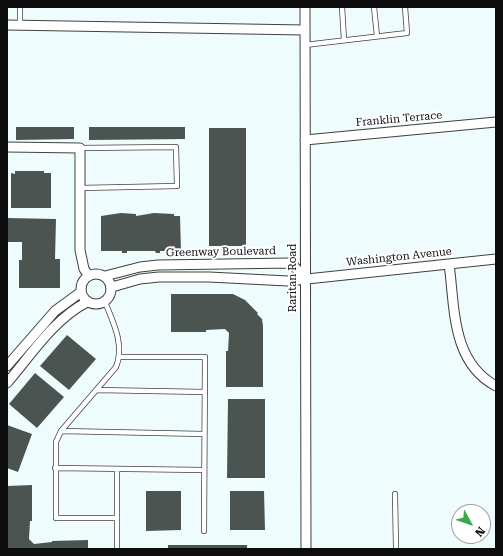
<!DOCTYPE html>
<html>
<head>
<meta charset="utf-8">
<style>
	body { margin:0 }
	#map { position:relative; width:503px; height:556px; overflow:hidden; background:#effcfd; font-family:"Roboto Serif",serif }
	canvas { display:block }
	.frame { position:absolute; inset:0; border:8px solid #0d0d0d; pointer-events:none }
	.north { position:absolute; left:451px; top:504px; width:40px; height:40px; box-sizing:border-box; background:#fff; border:1px solid #9e9e9e; border-radius:50%; rotate:130deg; font-size:11px; font-weight:700; line-height:16px; text-align:center; color:#0d0d0d }
	.north::after { content:''; display:block; margin:auto; width:14px; height:18px; background:#37aa50; clip-path:polygon(50% 0,100% 100%,50% 72%,0 100%) }
</style>
</head>
<body>
<div id="map">
<canvas width="503" height="556"></canvas>
<div class="frame"></div>
<div class="north">N</div>
</div>
<script>
const c = document.querySelector('canvas').getContext('2d');
c.lineJoin = 'round';
function fillPath(path, color) { c.fillStyle = color; c.fill(path, 'evenodd'); }
function stroke(path, color, width, dash) { c.strokeStyle = color; c.lineWidth = width; c.lineCap = dash ? 'butt' : 'round'; c.setLineDash(dash || []); c.stroke(path); }
function drawText(font, color, halo, rows, align = 'center') {
  c.font = font + ' "Roboto Serif",serif'; c.lineWidth = 4; c.setLineDash([]); c.textBaseline = 'middle'; c.strokeStyle = halo; c.fillStyle = color; for (const [text, x, y, turn = 0] of rows) {
    c.save(); c.translate(x, y); c.rotate((+turn || 0) * Math.PI / 180); c.textAlign = isNaN(turn) ? turn : align; if (halo) c.strokeText(text, 0, 0); c.fillText(text, 0, 0); c.restore();
  }
}
fillPath(new Path2D(`
	M7 127H8V140H7Z
	M16 127H74V139L16 140Z
	M89 127H185V139L89 140Z
	M209 128H246V246H209Z
	M15 171H44V173H51V208H11V173L15 174Z
	M121 213 136 214V216L154 213 174 214V216H180L181 251H160V253H156L155 251H127V253H122V251H101V216Z
	M7 218 56 219 55 259H60V288H19V260H22V242H7Z
	M171 294H233L245 300 258 313 257 314 262 319 263 326V387H226V351H228L229 333 225 329 206 330V332H171Z
	M67 335 96 359 69 390 40 366Z
	M35 373 64 397 37 428 9 404Z
	M228 399H265V478H227Z
	M7 425 32 434 18 472 7 468Z
	M32 485V521H30L29 539 34 544 52 542V541L88 540V549H7V486Z
	M146 491H181V530L146 531Z
	M230 491H264L265 530H230Z
	M168 545H247V549H168Z`), '#4b5451');
const service = new Path2D(`
	M20 7V25
	M342 7 344 40
	M374 7 377 36
	M305 45 407 33 405 7
	M80 148 176 147 177 186 80 188
	M105 302C113 322 125 345 116 367L61 431 56 442V518H117
	M120 357H205L204 531
	M97 390 205 392
	M61 431 204 434
	M55 468 204 470
	M117 469V549
	M395 494 396 549`);
const minor = new Path2D(`
	M305 7 306 549
	M7 25 305 30
	M305 140 496 122
	M7 147 80 148V250L84 269 89 276
	M449 264C455 307 451 362 496 386
	M81 289a15 15 0 1 1 30 0a15 15 0 1 1-30 0Z
	M105 276 140 267 158 265 291 263 305 278
	M112 287 140 279 159 277H209L288 281 496 259
	M7 366 55 311 81 292
	M7 383C31 355 54 319 87 302`);
stroke(service, '#404040', 6);
stroke(minor, '#404040', 11);
stroke(service, '#fff', 4.5);
stroke(minor, '#fff', 9);
drawText('11px', '#0d0d0d', '#fff', [
	["Franklin Terrace",399,119,-5],
	["Greenway Boulevard",221,252,-1],
	["Washington Avenue",399,257,-6],
	["Raritan Road",293,278,-90]
]);
</script>
</body>
</html>
